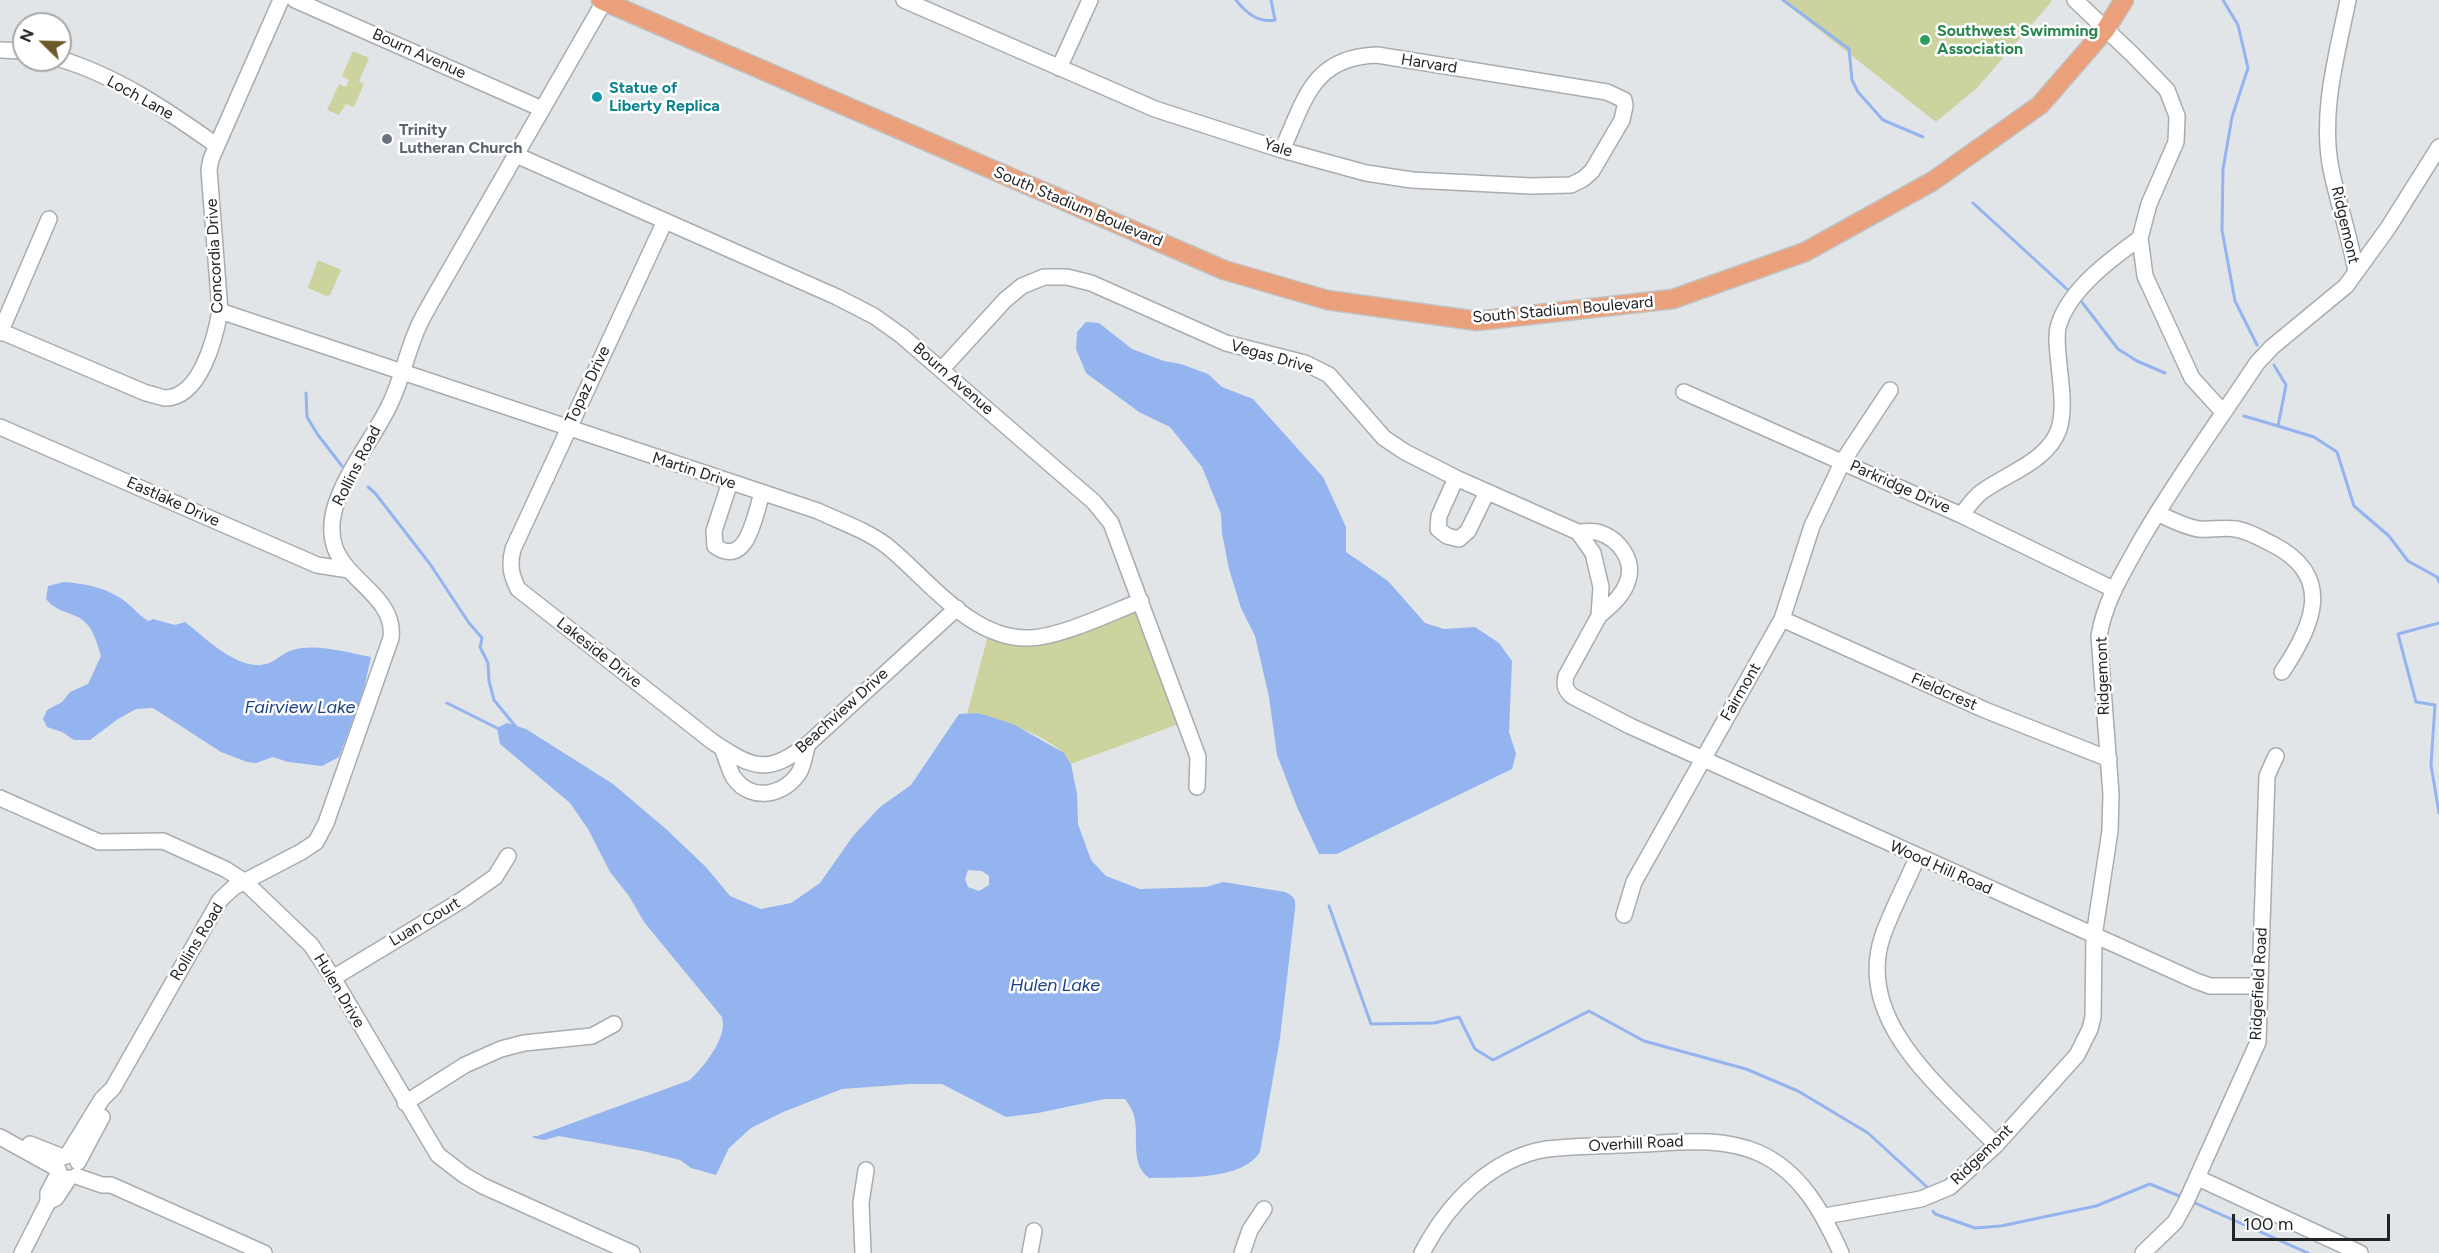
<!DOCTYPE html>
<html>
<head>
<meta charset="utf-8">
<style>
	body { margin:0 }
	#map { position:relative; width:2439px; height:1253px; overflow:hidden; background:#e2e5e8; font-family:Figtree,sans-serif }
	canvas { display:block }
	.north { position:absolute; left:12px; top:12px; width:60px; height:60px; box-sizing:border-box; background:#fff; border:2px solid #a7a7a8; border-radius:50%; rotate:293deg; font-size:16px; font-weight:700; line-height:24px; text-align:center; color:#232426 }
	.north::after { content:''; display:block; margin:auto; width:21px; height:27px; background:#6c5928; clip-path:polygon(50% 0,100% 100%,50% 72%,0 100%) }
	.scale { position:absolute; left:2232px; top:1214px; width:158px; height:27px; box-sizing:border-box; border:3px solid #232426; border-top:0; padding-left:8px; font-size:18px; line-height:21px; white-space:nowrap; color:#232426; -webkit-text-stroke:4px #fff; paint-order:stroke }
</style>
</head>
<body>
<div id="map">
<canvas width="2439" height="1253"></canvas>
<div class="north">N</div>
<div class="scale">100 m</div>
</div>
<script>
const c = document.querySelector('canvas').getContext('2d');
c.lineJoin = 'round';
function fillPath(path, color) { c.fillStyle = color; c.fill(path, 'evenodd'); }
function stroke(path, color, width, dash) { c.strokeStyle = color; c.lineWidth = width; c.lineCap = dash ? 'butt' : 'round'; c.setLineDash(dash || []); c.stroke(path); }
function drawText(font, color, halo, rows, align = 'center') {
  c.font = font + ' Figtree,sans-serif'; c.lineWidth = 5; c.setLineDash([]); c.textBaseline = 'middle'; c.strokeStyle = halo; c.fillStyle = color; for (const [text, x, y, turn = 0] of rows) {
    c.save(); c.translate(x, y); c.rotate((+turn || 0) * Math.PI / 180); c.textAlign = isNaN(turn) ? turn : align; if (halo) c.strokeText(text, 0, 0); c.fillText(text, 0, 0); c.restore();
  }
}
fillPath(new Path2D(`
	M1781 0H2051L2052 1 1977 88 1936 122Z
	M353 51 369 58 359 81 364 84 354 107 346 104 339 115 327 110 339 84 346 87 349 80 342 76Z
	M318 260 341 270 330 295 326 296 308 288Z
	M1141 602 1184 722 1071 764C1064 741 990 713 967 714L989 632 1010 639Z`), '#cdd39e');
fillPath(new Path2D(`
	M1086 322 1099 323 1132 349 1164 361 1181 364 1208 374 1222 387 1253 399 1323 477 1346 527V552L1388 581 1425 623 1444 629 1475 627 1499 643 1512 661 1509 732 1516 754 1512 769 1337 854H1319L1297 807 1277 755 1269 697 1255 636 1241 608 1229 569 1222 533 1221 514 1202 467 1170 427 1139 412 1086 373 1076 349 1077 332Z
	M64 582C87 584 109 588 127 603 135 609 140 617 149 621L153 619 175 625 185 622C206 638 240 674 269 663 277 660 284 652 293 650 315 643 349 653 371 657L363 693 339 757 322 766 288 762 273 757 256 763 247 762 221 752 153 708 136 709 118 719 90 740H74L62 732 47 727 43 719 47 710 62 702 70 692 88 684 101 656C97 643 93 626 80 618 68 612 54 610 46 599L48 586Z
	M978 713 1013 724 1064 753 1071 764 1077 794 1078 824 1091 860 1106 876 1140 889 1206 887 1223 882 1285 892C1294 896 1296 899 1295 909L1280 1038 1260 1152C1242 1181 1181 1177 1149 1178 1131 1165 1138 1140 1135 1121 1134 1112 1130 1106 1125 1099H1105L1038 1113 1006 1117 942 1084H910L842 1089 783 1112 751 1128 729 1148 716 1175 691 1168 680 1160 643 1151 559 1136 544 1140 534 1138 532 1136H537L690 1080C704 1066 728 1038 722 1017L644 922 629 896 610 872 588 829 570 803 500 744 497 728 507 723 526 729 613 784 666 829 706 867 730 896 761 909 791 903 820 883 853 836 880 807 911 785 959 714ZM968 870 982 871 989 876V885L979 891 968 887 965 879Z`), '#93b4ef');
stroke(new Path2D(`
	M1236 0C1246 13 1258 23 1275 20L1271 0
	M1783 0 1849 49 1852 80 1858 92 1883 120 1923 137
	M2223 0 2238 25 2248 68 2232 117 2223 169 2222 230 2235 301 2257 345
	M1973 203 2068 290
	M2081 301 2118 349 2137 361 2165 373
	M2274 365 2286 385 2278 426 2314 437 2337 452 2354 506 2389 536 2408 561 2437 577 2439 582
	M306 393 307 417 318 435 342 466
	M2244 416 2278 426
	M368 487 375 493 430 564 469 623 482 638 480 647 488 663 489 681 494 700 516 727
	M2439 623 2398 634 2416 702 2435 705 2431 765 2439 813
	M447 703 499 729
	M1329 906 1371 1024 1434 1023 1459 1017 1475 1049 1493 1060 1589 1011 1644 1041 1746 1069 1798 1091 1868 1133 1927 1187
	M2195 1203 2308 1253
	M1933 1211 1935 1214 1975 1228 2001 1226 2096 1206 2150 1184 2179 1196`), '#93b4ef', 3);
const minor = new Path2D(`
	M295 0 542 109
	M904 0 1155 109 1282 150 1366 173 1412 180 1531 186 1571 185 1583 179 1592 171 1622 120 1625 106 1624 100 1607 92 1377 55C1312 57 1305 100 1282 150
	M2075 0 2133 55 2167 90 2177 116 2176 142 2149 204 2140 238 2145 276 2192 378 2223 412
	M2348 0C2337 55 2320 112 2331 169 2338 203 2350 237 2356 272
	M0 50 24 51
	M60 59C117 76 168 111 216 145
	M1059 68 1090 0
	M516 155 837 297 874 316 902 336 1094 502 1111 523 1198 757 1197 787
	M665 221 513 549C509 565 511 575 518 589L713 742C754 769 767 775 808 744L957 608
	M220 311 818 511C841 522 866 530 887 546 928 579 971 640 1029 638 1061 637 1110 613 1141 601
	M0 331 146 393C152 394 159 397 165 398 200 398 215 339 220 311L209 170 211 159 281 0
	M0 333 49 219
	M942 369 1005 300 1022 286 1044 277H1067L1091 283 1226 343 1305 363 1329 375 1384 438 1405 452 1456 478 1578 532 1593 553 1601 587 1599 616 1566 676C1564 685 1565 690 1572 696L1630 726 2196 981 2210 986H2259
	M1684 392 1961 515 2113 589
	M0 427 317 565 349 570
	M1456 478 1439 516 1438 529 1447 536 1459 539 1468 531 1487 492
	M730 482 714 531 715 546C747 569 755 515 762 493
	M2157 513C2170 519 2185 527 2199 529 2211 530 2224 527 2236 529 2249 531 2262 539 2274 545 2335 577 2313 626 2282 672
	M1961 515C1968 507 1974 497 1983 491 2008 473 2048 461 2059 429 2065 409 2061 385 2059 365 2058 353 2055 335 2059 324 2070 289 2111 259 2140 238
	M1578 532C1584 532 1591 531 1597 532 1619 538 1636 561 1627 583 1622 597 1610 606 1599 616
	M1782 619 1985 710 2109 759
	M722 748C726 757 729 770 734 778 752 803 786 795 800 771 804 763 805 752 808 744
	M0 798 99 842 163 841 225 869 244 881 311 945 333 978 438 1155 464 1175 483 1186 632 1253
	M1917 858C1906 884 1891 911 1882 938 1855 1023 1944 1090 1996 1145
	M1624 915 1634 882 1782 619 1812 526 1843 461 1890 390
	M333 978 462 900 495 877 508 856
	M405 1103 465 1065 501 1049 524 1043 592 1036 614 1024
	M0 1137 58 1169
	M30 1144 63 1157
	M67 1156 102 1099 113 1088 220 900 234 887 301 852 316 842 326 823 391 638C396 598 348 582 335 548 331 536 331 523 334 511 343 475 373 439 389 406 401 382 406 356 416 332 420 321 427 310 433 299L605 0
	M78 1162 102 1117
	M76 1176 102 1185H111L264 1253
	M2198 1178 2360 1253
	M48 1202 56 1198 69 1178
	M1825 1216 1921 1199 1950 1187 1996 1145 2077 1055 2090 1029 2093 1017 2094 936 2110 831 2111 794 2099 636C2105 600 2124 571 2141 540 2177 478 2218 422 2257 363L2272 347 2346 286 2388 228 2439 147
	M22 1253 48 1202V1193L59 1172
	M863 1253 861 1203 866 1170
	M1030 1253 1034 1231
	M1242 1253 1250 1230 1264 1209
	M1422 1253C1447 1205 1490 1158 1547 1149 1578 1145 1611 1146 1643 1144 1682 1142 1722 1137 1759 1153 1801 1172 1823 1213 1841 1253
	M2143 1253 2175 1222 2186 1202 2258 1042 2267 776 2276 756`);
const major = new Path2D(`
	M601 0 1224 270 1327 300 1477 321 1673 299 1805 252 1933 181 2040 105 2106 29 2124 0`);
stroke(minor, '#a9acaf', 18);
stroke(major, '#c1c2c2', 21);
stroke(minor, '#fff', 15);
stroke(major, '#eba07c', 18);
for (const [x, y, r, color] of [
	[1925,40,6,"#2e9e5b"],
	[597,97,6,"#0f9aa8"],
	[387,139,6,"#6b7280"]
]) { const dot = new Path2D(); dot.arc(x, y, r, 0, 2 * Math.PI); c.fillStyle = color; c.fill(dot); stroke(dot, '#fff', 2); }
drawText('bold 16px', '#27864d', '#fff', [
	["Southwest Swimming",1937,31],
	["Association",1937,49]
], 'left');
drawText('16px', '#232426', '#fff', [
	["Bourn Avenue",419,54,24],
	["Harvard",1429,64,9],
	["Loch Lane",140,98,29],
	["Yale",1278,148,17],
	["South Stadium Boulevard",1078,207,23],
	["Ridgemont",2345,225,77],
	["Concordia Drive",215,256,-93],
	["South Stadium Boulevard",1563,310,-5],
	["Vegas Drive",1272,357,16],
	["Bourn Avenue",953,379,41],
	["Topaz Drive",588,385,-65],
	["Rollins Road",357,466,-63],
	["Martin Drive",694,471,18],
	["Parkridge Drive",1900,487,24],
	["Eastlake Drive",173,502,24],
	["Lakeside Drive",599,653,38],
	["Ridgemont",2103,676,-92],
	["Fairmont",1741,692,-60],
	["Fieldcrest",1944,692,24],
	["Beachview Drive",842,711,-42],
	["Wood Hill Road",1941,868,24],
	["Luan Court",425,922,-31],
	["Rollins Road",197,942,-59],
	["Ridgefield Road",2259,984,-87],
	["Hulen Drive",339,991,59],
	["Overhill Road",1636,1144,-3],
	["Ridgemont",1982,1155,-44]
]);
drawText('bold 16px', '#0d838f', '#fff', [
	["Statue of",609,88],
	["Liberty Replica",609,106]
], 'left');
drawText('bold 16px', '#5b616d', '#fff', [
	["Trinity",399,130],
	["Lutheran Church",399,148]
], 'left');
drawText('italic 18px', '#1b4083', '#fff', [
	["Fairview Lake",300,708],
	["Hulen Lake",1055,986]
]);
</script>
</body>
</html>
